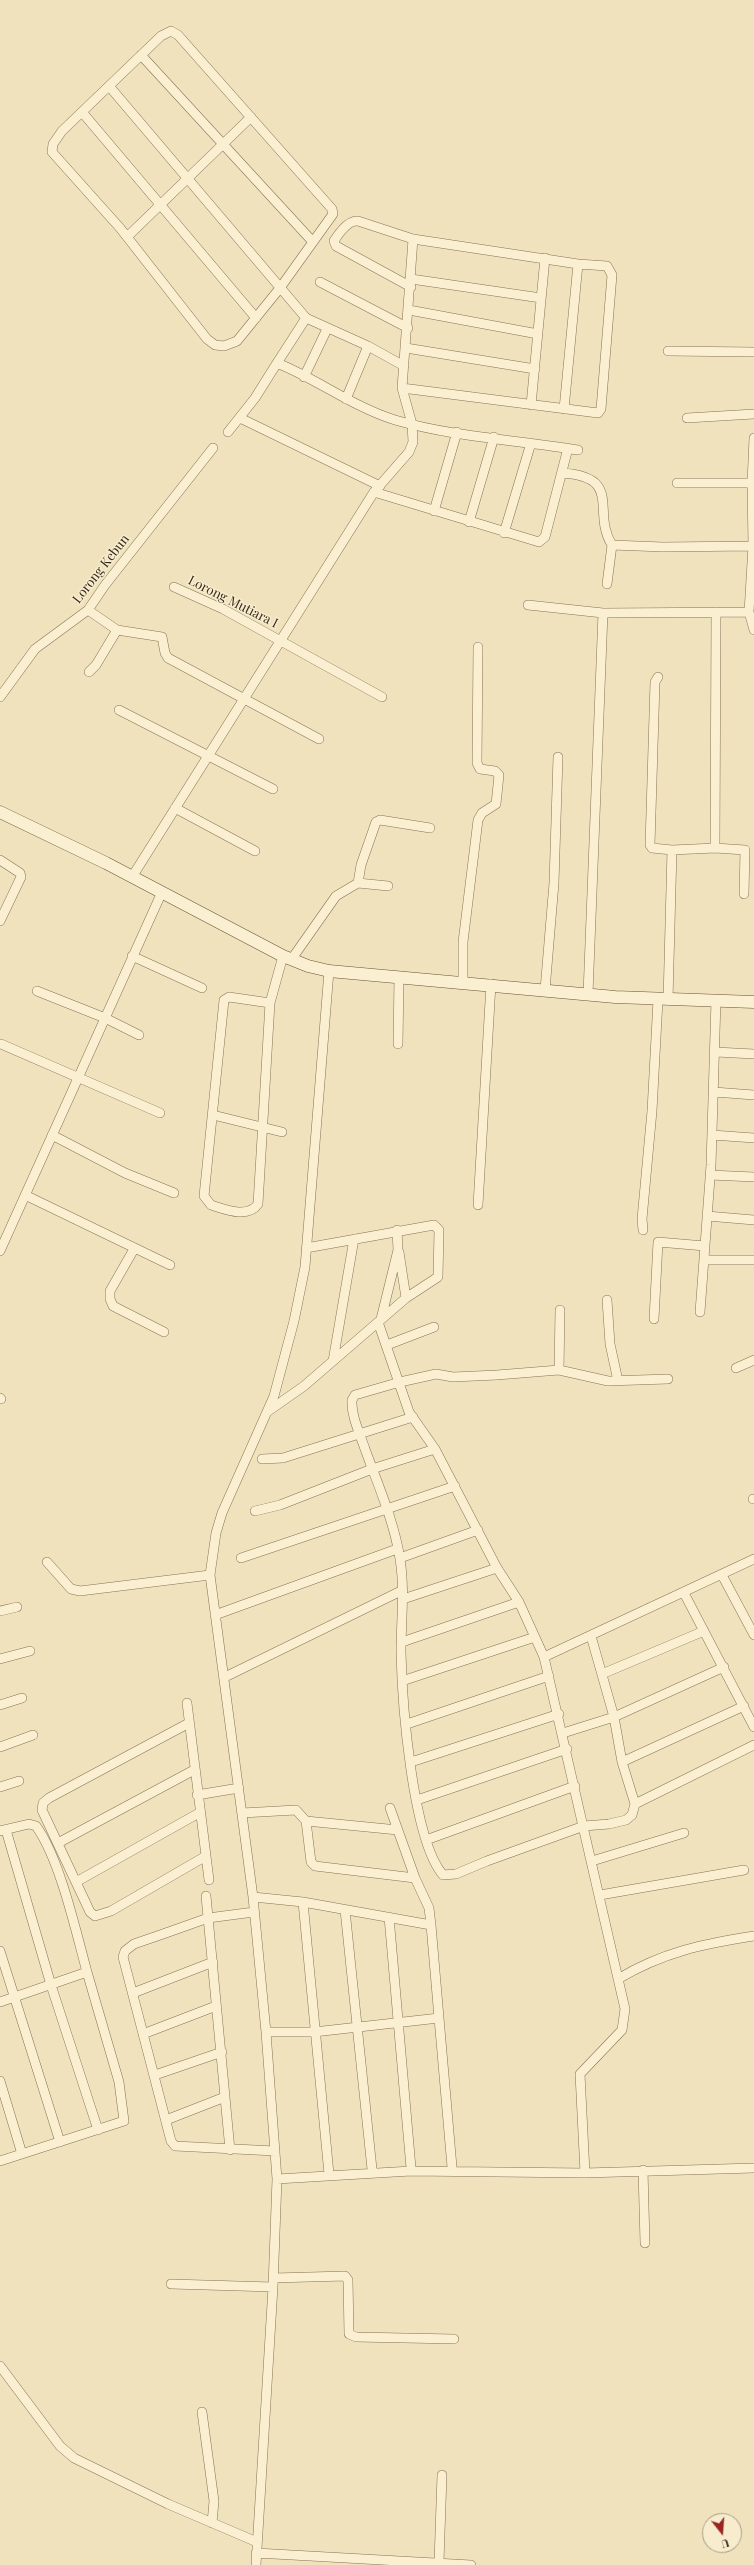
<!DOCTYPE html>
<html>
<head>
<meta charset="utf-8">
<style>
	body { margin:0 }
	#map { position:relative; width:754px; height:2565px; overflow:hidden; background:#efe2bd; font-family:"Playfair Display",serif }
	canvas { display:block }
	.north { position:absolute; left:702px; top:2513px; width:40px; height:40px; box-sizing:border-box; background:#f7eccd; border:1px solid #aa9e86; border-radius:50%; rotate:163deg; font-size:11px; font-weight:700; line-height:16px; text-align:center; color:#37291b }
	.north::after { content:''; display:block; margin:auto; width:14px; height:18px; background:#992623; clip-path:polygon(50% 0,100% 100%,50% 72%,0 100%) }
</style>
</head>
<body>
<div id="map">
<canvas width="754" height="2565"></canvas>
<div class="north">U</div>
</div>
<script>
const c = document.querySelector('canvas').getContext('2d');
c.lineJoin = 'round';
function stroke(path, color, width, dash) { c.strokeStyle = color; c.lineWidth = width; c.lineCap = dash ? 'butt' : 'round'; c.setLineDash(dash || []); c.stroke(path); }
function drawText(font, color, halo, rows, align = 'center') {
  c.font = font + ' "Playfair Display",serif'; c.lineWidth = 3; c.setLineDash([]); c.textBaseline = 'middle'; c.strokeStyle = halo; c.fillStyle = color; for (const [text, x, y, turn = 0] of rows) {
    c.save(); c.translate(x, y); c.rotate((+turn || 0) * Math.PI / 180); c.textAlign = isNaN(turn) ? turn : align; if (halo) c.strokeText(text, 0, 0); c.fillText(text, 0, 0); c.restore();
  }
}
const minor = new Path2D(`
	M171 31 178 35 332 209 333 214 280 288 237 341 224 346 215 345 207 339 120 228 52 152 53 144 62 131 161 36Z
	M141 55 313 242
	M109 86 306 318 368 346 404 366
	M82 112 256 318
	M127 237 251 117
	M411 279 541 298
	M320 282 408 328
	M409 310 538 334
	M406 348 535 369
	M668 351 754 352
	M277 363 306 318
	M304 377 327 329
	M402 388 598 413 601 409 612 275 607 266 578 264 413 239 358 221C348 220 339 233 334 241L336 246 411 287
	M346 399 368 346
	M531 405 545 258
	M564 409 578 264
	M240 418 380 486
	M687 418 754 414
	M228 432 255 398 277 363C317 379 353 407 395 420 453 437 518 440 578 450
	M754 438 752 483 753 546 749 612 754 630
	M562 473C624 477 591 512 612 545L663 547 753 546
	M677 483H752
	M374 492 539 542 545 537 568 448
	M434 511 457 432
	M469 522 494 437
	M504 533 531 443
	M607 584 612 545
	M174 587 223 609 382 697
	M528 605 603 613 749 612
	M88 610 117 630 162 637 165 653 168 658 319 739
	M89 672 96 665 117 630
	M658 677 655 682 650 845 652 848 672 850 715 848 745 850 744 894
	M0 697 35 649 88 610 105 585 213 448
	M119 710 273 789
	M175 808 255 851
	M715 848 716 612
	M0 860 20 873 21 877 0 921
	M132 877 374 492 409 452 413 442 412 424 402 388 413 239
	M358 883 361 865 376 822 380 820 430 828
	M132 956 202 988
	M291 960 336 896 358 883 388 886
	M463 982V942L478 820 482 813 496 804 499 775 495 771 480 769 477 763 478 647
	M545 990 554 883 558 757
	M37 991 105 1018 139 1035
	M588 994 603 613
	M668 1000 672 850
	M270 1003 229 997 224 1000 204 1196 211 1205C224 1209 248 1219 258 1204L270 1003 283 956
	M1 1044 160 1113
	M398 1044 399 977
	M716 1052 754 1054
	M714 1092 754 1095
	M213 1115 282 1132
	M52 1135 125 1173 174 1193
	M712 1135 754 1138
	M710 1175 754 1177
	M25 1195 170 1265
	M478 1205 491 984
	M707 1216 754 1220
	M643 1230 642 1219 652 1111 658 1000
	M134 1249 110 1291V1299L113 1306 164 1332
	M0 1251 162 892
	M399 1252 406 1298
	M704 1260H754
	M607 1300 610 1344 618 1381
	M700 1312 711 1165 716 1000
	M381 1319 398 1250 397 1230
	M654 1319 658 1242 705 1246
	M378 1322 409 1412 435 1449 497 1568 519 1602 544 1657 625 2009 622 2030 580 2074 585 2173
	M387 1345 434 1327
	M333 1361 354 1239
	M736 1368 754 1360
	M559 1370 560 1310
	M0 1398 1 1399
	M267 1412 304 1386 406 1298 438 1277 439 1230 434 1225 306 1248
	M262 1459 283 1458 413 1417
	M753 1499H754
	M255 1511 280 1505 372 1469 435 1449
	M241 1558 455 1486
	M400 1558 478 1530
	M47 1562 71 1589 80 1591 210 1575
	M722 1575 754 1635
	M684 1593 754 1727
	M403 1599 497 1568
	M0 1611 17 1607
	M215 1615 397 1549
	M591 1636 614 1717 622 1762 635 1804 632 1815 626 1820 609 1824 584 1826 487 1861 456 1874 443 1875C412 1839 402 1701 401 1652 401 1621 405 1590 400 1559 394 1521 378 1485 365 1449 360 1434 351 1416 352 1400L355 1395 400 1382 436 1374 453 1377 497 1375 559 1370 608 1381 668 1379
	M402 1642 519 1602
	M544 1657 754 1559
	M0 1659 30 1651
	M602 1674 704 1631
	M225 1677 403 1590
	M402 1681 535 1637
	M187 1703 209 1880
	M0 1705 22 1698
	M189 1723 49 1798 43 1803 42 1810 90 1912 95 1916 111 1911 206 1856
	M407 1724 549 1676
	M563 1733 614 1717 724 1667
	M0 1747 33 1735
	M411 1762 559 1714
	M622 1762 744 1706
	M0 1787 19 1781
	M197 1795 239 1788
	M417 1800 567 1749
	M635 1804 754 1745
	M390 1808 415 1878
	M242 1813 296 1810 306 1821 311 1862 315 1866 415 1878 429 1908 431 1925
	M306 1821 398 1830
	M6 1830 51 1985 98 2130
	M0 1831 29 1824 36 1826C60 1859 76 1932 87 1972L0 2002
	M426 1840 575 1786
	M58 1843 194 1770
	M592 1861 684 1833
	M76 1882 199 1813
	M600 1895 744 1870
	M206 1896 230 2150
	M253 1897 303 1902 431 1925 439 2018 314 2032H266
	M303 1902 329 2174
	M345 1910 372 2169
	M254 1912 208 1918 163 1934 134 1944 125 1951 123 1957 171 2141 175 2146 275 2151
	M389 1917 411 2168
	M0 1951 60 2142
	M618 1979C663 1952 703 1944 754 1936
	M133 1993 213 1962
	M439 2018 452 2167
	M143 2034 216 2006
	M155 2075 222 2052
	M0 2081 22 2154
	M166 2120 225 2097
	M0 2161 124 2121 119 2082 87 1972
	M643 2170 645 2243
	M277 2179 411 2171 585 2173 754 2168
	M274 2278 345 2276 348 2280 349 2334 356 2337 454 2339
	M171 2284 273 2287
	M0 2366 60 2446 74 2458 168 2504 257 2542
	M202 2412 214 2501 212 2523
	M256 2553 471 2565
	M439 2562 442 2475
	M256 2565 273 2287 277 2179 266 2032 253 1897 210 1575 216 1533 222 1513 274 1396 294 1321 305 1267 329 971`);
const secondary = new Path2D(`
	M0 812 106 863 283 956 308 966 329 971 615 997 754 1002`);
stroke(minor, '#887256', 10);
stroke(secondary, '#695339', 13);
stroke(minor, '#faefd1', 9);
stroke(secondary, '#faefd1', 12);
drawText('13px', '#37291b', '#f7eccd', [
	["Lorong Kebun",101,569,-52],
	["Lorong Mutiara I",233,602,27]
]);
</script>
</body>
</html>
